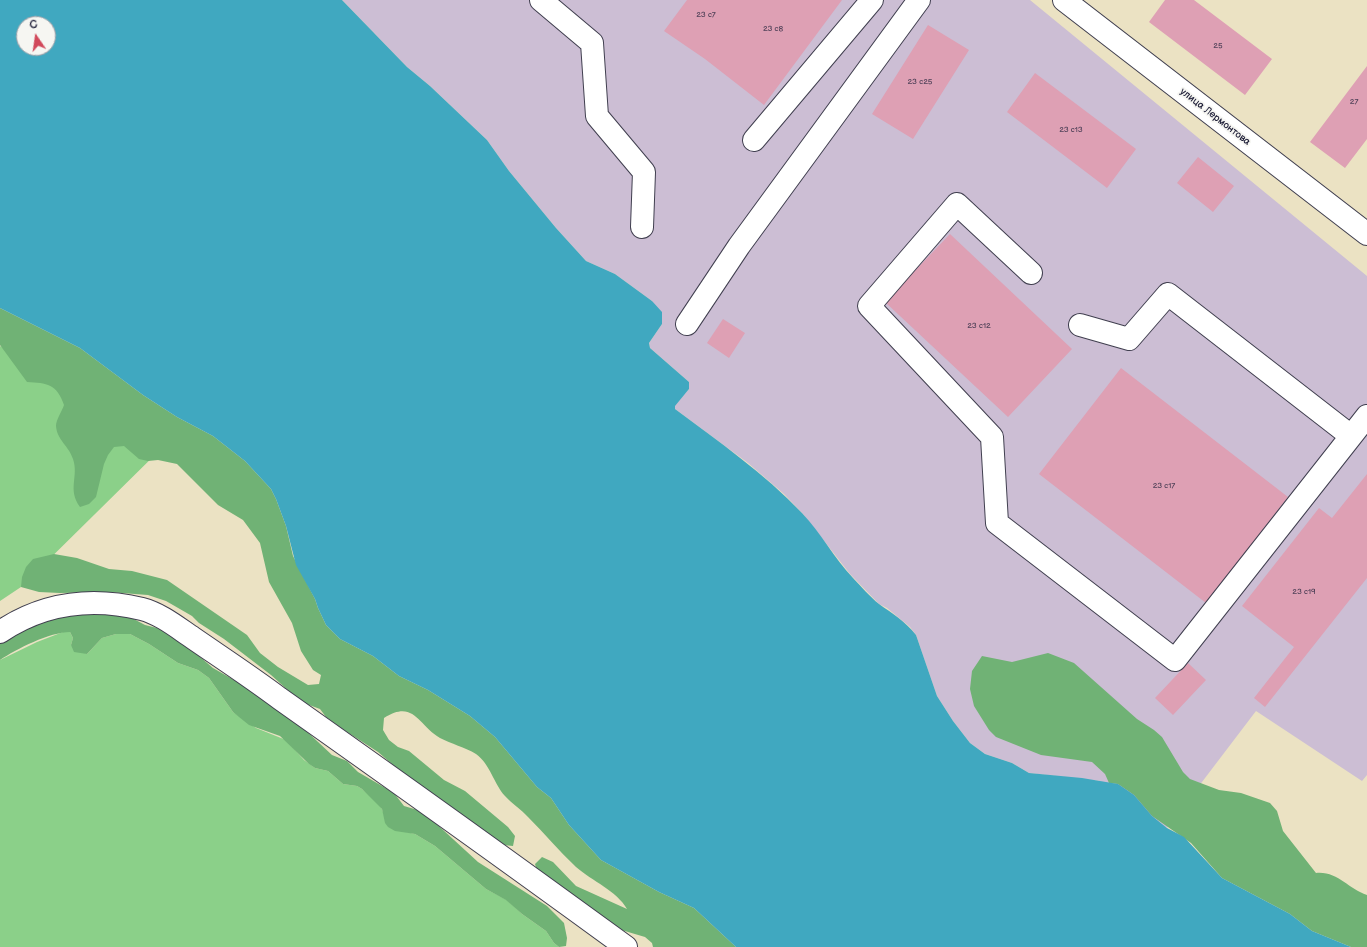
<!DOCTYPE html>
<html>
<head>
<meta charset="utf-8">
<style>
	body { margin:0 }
	#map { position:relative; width:1367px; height:947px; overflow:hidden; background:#ebe2c3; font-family:"Balsamiq Sans",sans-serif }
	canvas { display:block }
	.north { position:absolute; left:16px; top:16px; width:40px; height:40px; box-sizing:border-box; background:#f6f6f2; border:1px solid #a1a1a9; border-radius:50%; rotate:347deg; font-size:11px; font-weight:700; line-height:16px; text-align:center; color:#22223b }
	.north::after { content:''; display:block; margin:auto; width:14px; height:18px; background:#d1495b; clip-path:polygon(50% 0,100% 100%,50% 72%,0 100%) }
</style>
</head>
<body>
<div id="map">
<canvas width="1367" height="947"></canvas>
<div class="north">С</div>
</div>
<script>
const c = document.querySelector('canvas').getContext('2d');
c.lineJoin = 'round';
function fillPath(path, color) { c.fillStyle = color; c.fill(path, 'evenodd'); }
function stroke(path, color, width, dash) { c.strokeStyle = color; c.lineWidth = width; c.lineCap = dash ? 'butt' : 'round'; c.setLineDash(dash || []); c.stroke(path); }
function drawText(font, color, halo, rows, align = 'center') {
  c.font = font + ' "Balsamiq Sans",sans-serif'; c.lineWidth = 3.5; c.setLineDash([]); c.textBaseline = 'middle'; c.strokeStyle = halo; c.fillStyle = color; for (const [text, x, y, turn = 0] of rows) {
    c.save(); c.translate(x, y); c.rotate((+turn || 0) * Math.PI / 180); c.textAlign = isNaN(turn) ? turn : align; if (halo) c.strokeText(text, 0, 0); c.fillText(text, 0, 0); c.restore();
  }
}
fillPath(new Path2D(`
	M342 0H1030L1367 276V775L1362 781 1256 711 1167 828 1100 781 1029 773 1012 763 985 754 970 743 953 721 937 696 916 635 910 627 887 608 879 604 850 574 803 514 784 494 748 463 675 409 674 406 689 389V382L650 348 649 343 662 324 652 301 615 274 586 261 556 228 509 171 487 140 430 86 407 67Z`), '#ccbed4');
fillPath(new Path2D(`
	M0 346 168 442 21 587 0 601Z
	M63 632H70L73 638 71 645 87 654 102 638 116 634H130L149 644 178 663 198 670 209 678 233 712 256 728 286 740 304 760 315 768 328 771 343 784 357 786 362 789 378 803 382 809 384 815 402 831 415 834 435 846 486 889 507 900 522 914 546 931 554 943 559 947H567H0V660L37 642Z`), '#8bd089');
fillPath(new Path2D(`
	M0 308 80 348 143 395 177 417 213 436 245 461 271 489 276 499 286 526 293 556 315 599 318 608 326 625 340 639 373 656 399 676 428 690 470 716 495 737 537 787 551 798 569 825 601 860 659 892 694 908 736 947H653L652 943 645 937 618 929 538 874 535 864 542 857 553 862 576 886 627 909C617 891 592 881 576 867 559 851 544 833 528 817 521 809 512 804 505 796 494 784 490 764 476 754 465 747 451 744 440 738 418 725 414 699 384 718L383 730 389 740 398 747 409 751 444 780 465 791 508 827 515 836 513 846 503 845 400 771 378 752 344 730 326 717 320 709 301 702 271 675 224 639 199 623 192 616 166 601 148 595 109 592 60 593 39 592 21 587 22 577 26 567 33 559 54 554 77 558 109 569 132 571 167 580 247 635 260 653 278 667 308 685 319 684 321 675 313 670 301 651 292 623 269 582 260 543 243 520 218 505 177 464 158 460 148 461 139 459 124 446 114 447 108 455 104 464 96 497 89 504 80 507C67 489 79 477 73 459 69 446 57 440 56 426 56 420 62 411 64 405 57 384 47 383 27 382L0 345Z
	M97 613 130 617 145 625 161 629 188 643 199 656 213 668 248 688 302 727 332 755 347 761 358 772 394 793 404 806 421 811 429 817 478 862 547 906 564 923 567 938 566 946 559 947 554 943 546 931 522 914 506 900 486 889 435 846 415 834 395 831 388 827 385 823 382 809 362 789 357 786 343 784 328 771 315 768 309 764 280 736 249 725 239 717 233 712 209 678 198 670 178 663 149 644 130 634H116L102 638 87 654 74 652 71 645 73 638 70 632C50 632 16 649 0 660V640L50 617Z
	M1048 653 1074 663 1137 719 1154 730 1162 737 1183 772 1190 779 1219 790 1241 793 1270 803 1277 811 1283 831 1316 873C1338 871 1348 889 1367 895V947H1351L1312 931 1290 914 1222 878 1191 843 1152 816 1134 795 1118 784 1109 783 1105 774 1092 762 1041 755 996 737 989 730 974 706 970 689 972 671 982 656 1012 662Z`), '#70b275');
fillPath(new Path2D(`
	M0 0H342L407 67 430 86 487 140 509 171 556 228 586 261 615 274 652 301 662 312V324L649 343 650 348 689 382V389L675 406V409C719 442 764 473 802 513 821 533 834 558 853 578 861 586 870 597 879 604 893 614 905 621 916 635L937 696 953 721 970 743 985 754 1012 763 1029 773 1082 778 1118 784 1134 795 1152 816 1167 828 1184 837 1222 878 1290 914 1312 931 1351 947H736L694 908 659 892 601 860 569 825 551 798 537 787 495 737 470 716 428 690 399 676 373 656 340 639 326 625 318 608 315 599 296 565 286 526 276 499 271 489 245 461 213 436 177 417 143 395 80 348 0 308ZM24 24H48V48H24Z`), '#40a8c0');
fillPath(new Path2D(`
	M687 0H842L764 105 705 59 664 31Z
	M1165 0H1194L1272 59 1245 95 1149 22Z
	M928 25 969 50 913 139 872 114Z
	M1367 66V139L1345 168 1310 142Z
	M1035 73 1136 149 1107 188 1007 112Z
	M1198 157 1234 186 1213 212 1177 183Z
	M950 234 1072 349 1008 417 885 302Z
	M723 319 745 333 729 358 707 343Z
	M1121 368 1288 497 1206 603 1039 474Z
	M1367 474V578L1265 707 1254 698 1294 647 1242 606 1319 508 1332 518Z
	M1188 663 1206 680 1173 715 1155 698Z`), '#dea0b4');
const minor = new Path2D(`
	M541 0 592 43 597 116 644 172 642 227
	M1064 0 1367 234
	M754 140 872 0
	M1031 273 957 204 869 306 992 437 997 523 1175 660 1367 416
	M687 324 739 246 919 0
	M1080 325 1129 339 1168 294 1351 436
	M0 632C43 603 92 597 142 609 161 614 178 628 193 638 222 658 251 677 279 698 395 780 511 863 626 947`);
stroke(minor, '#403f4f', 24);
stroke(minor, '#fff', 22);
drawText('8px', '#514259', null, [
	["23 с7",706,15],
	["23 с8",773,29],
	["25",1218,46],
	["23 с25",920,82],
	["27",1354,102],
	["23 с13",1071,130],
	["23 с12",979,326],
	["23 с17",1164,486],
	["23 с19",1304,592]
]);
drawText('10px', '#22223b', '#f6f6f2', [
	["улица Лермонтова",1215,117,38]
]);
</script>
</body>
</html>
